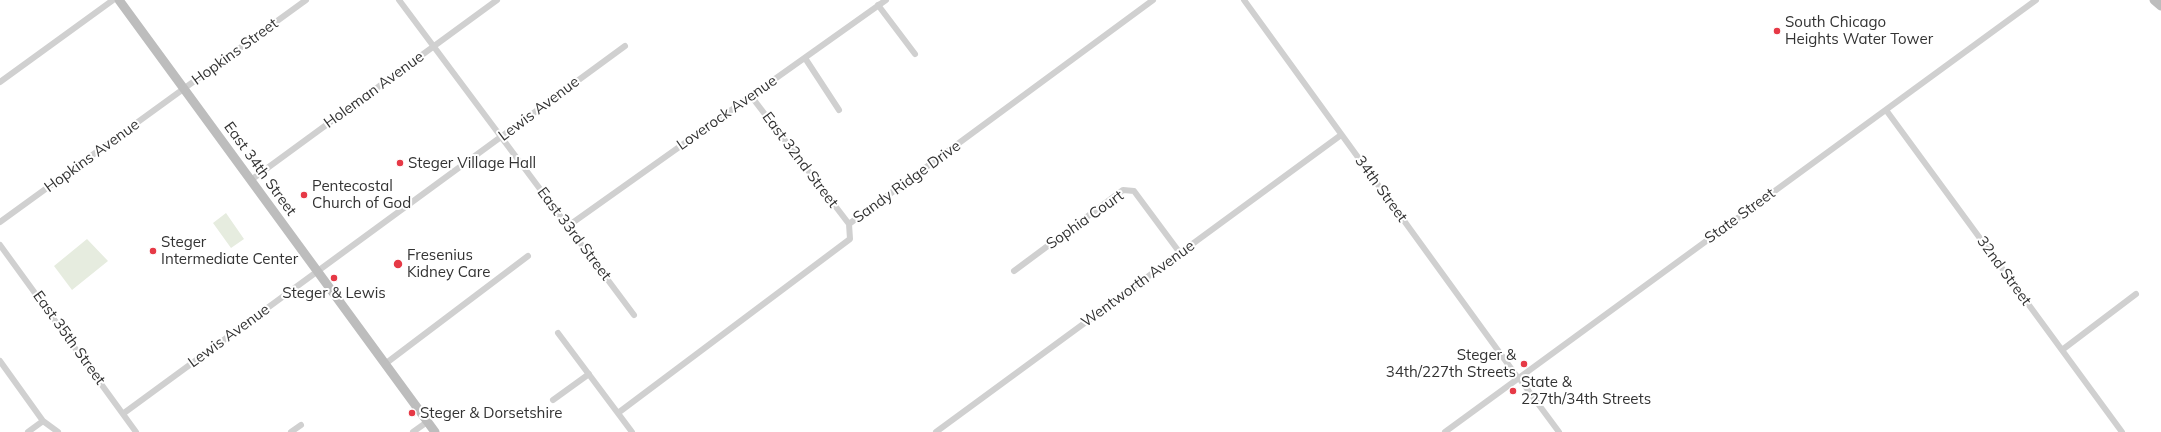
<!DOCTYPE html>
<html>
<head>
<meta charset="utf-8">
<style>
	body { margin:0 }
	canvas { display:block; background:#fff }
</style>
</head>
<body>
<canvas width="2161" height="432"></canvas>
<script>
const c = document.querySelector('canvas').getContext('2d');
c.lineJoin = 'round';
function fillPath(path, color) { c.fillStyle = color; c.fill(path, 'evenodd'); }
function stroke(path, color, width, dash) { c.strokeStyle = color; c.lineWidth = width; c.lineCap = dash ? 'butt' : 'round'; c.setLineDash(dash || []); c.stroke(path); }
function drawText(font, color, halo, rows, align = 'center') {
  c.font = font + ' Mulish,sans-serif'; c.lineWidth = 4; c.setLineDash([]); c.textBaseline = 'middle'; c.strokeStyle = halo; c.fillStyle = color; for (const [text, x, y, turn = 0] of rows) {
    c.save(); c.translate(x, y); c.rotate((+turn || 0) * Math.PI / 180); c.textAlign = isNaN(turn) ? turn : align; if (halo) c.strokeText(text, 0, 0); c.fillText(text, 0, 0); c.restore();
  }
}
fillPath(new Path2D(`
	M226 213 244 239 231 248 213 223Z
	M87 239 108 261 72 290 54 266Z`), '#e6ecdf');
stroke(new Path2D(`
	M399 0 634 315
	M1244 0 1518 378
	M878 5 915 54
	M805 58 839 110
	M0 82 113 0
	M751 96 849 224
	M1886 110 2122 432
	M251 180 497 0
	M0 222 306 0
	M568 226 886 0
	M0 245 136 432
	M1014 271 1123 190 1134 191 1180 253
	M558 333 632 432
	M2062 350 2136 294
	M0 361 43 421 58 432
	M385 364 528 256
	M1519 378 1559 432
	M553 400 589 374
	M124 413 625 46
	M618 413 850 239 849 224 1153 0
	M28 432 43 421
	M291 432 301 425
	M413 432 427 422
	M936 432 1341 135
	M1445 432 2036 0`), '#d0d0d0', 6);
stroke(new Path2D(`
	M119 0 435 432
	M2154 0 2161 6`), '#bdbdbd', 9);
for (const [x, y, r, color] of [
	[1777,31,4,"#e63946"],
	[400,163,4,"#e63946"],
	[304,195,4,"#e63946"],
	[153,251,4,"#e63946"],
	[398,264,5,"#e63946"],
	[334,278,4,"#e63946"],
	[1524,364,4,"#e63946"],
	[1513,391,4,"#e63946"],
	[412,413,4,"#e63946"]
]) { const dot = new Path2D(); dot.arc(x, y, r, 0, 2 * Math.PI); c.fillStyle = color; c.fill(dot); stroke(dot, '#fff', 1.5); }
drawText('15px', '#333', '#fff', [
	["South Chicago",1785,22],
	["Heights Water Tower",1785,39],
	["Steger Village Hall",408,163],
	["Pentecostal",312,186],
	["Church of God",312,203],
	["Steger",161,242],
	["Intermediate Center",161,259],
	["Fresenius",407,255],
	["Kidney Care",407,272],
	["Steger & Lewis",334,293,"center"],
	["Steger &",1516,355,"right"],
	["34th/227th Streets",1516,372,"right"],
	["State &",1521,382],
	["227th/34th Streets",1521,399],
	["Steger & Dorsetshire",420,413]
], 'left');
drawText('15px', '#333', '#fff', [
	["Hopkins Street",235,52,-36],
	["Holeman Avenue",374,90,-36],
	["Lewis Avenue",539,109,-37],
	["Loverock Avenue",727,113,-35],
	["Hopkins Avenue",92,156,-36],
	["East 32nd Street",800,160,53],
	["East 34th Street",260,169,54],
	["Sandy Ridge Drive",907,182,-36],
	["34th Street",1381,189,54],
	["State Street",1740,216,-36],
	["Sophia Court",1085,220,-35],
	["East 33rd Street",574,234,53],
	["32nd Street",2004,271,54],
	["Wentworth Avenue",1138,284,-36],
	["Lewis Avenue",229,336,-36],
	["East 35th Street",69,338,54]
]);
</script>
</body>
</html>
